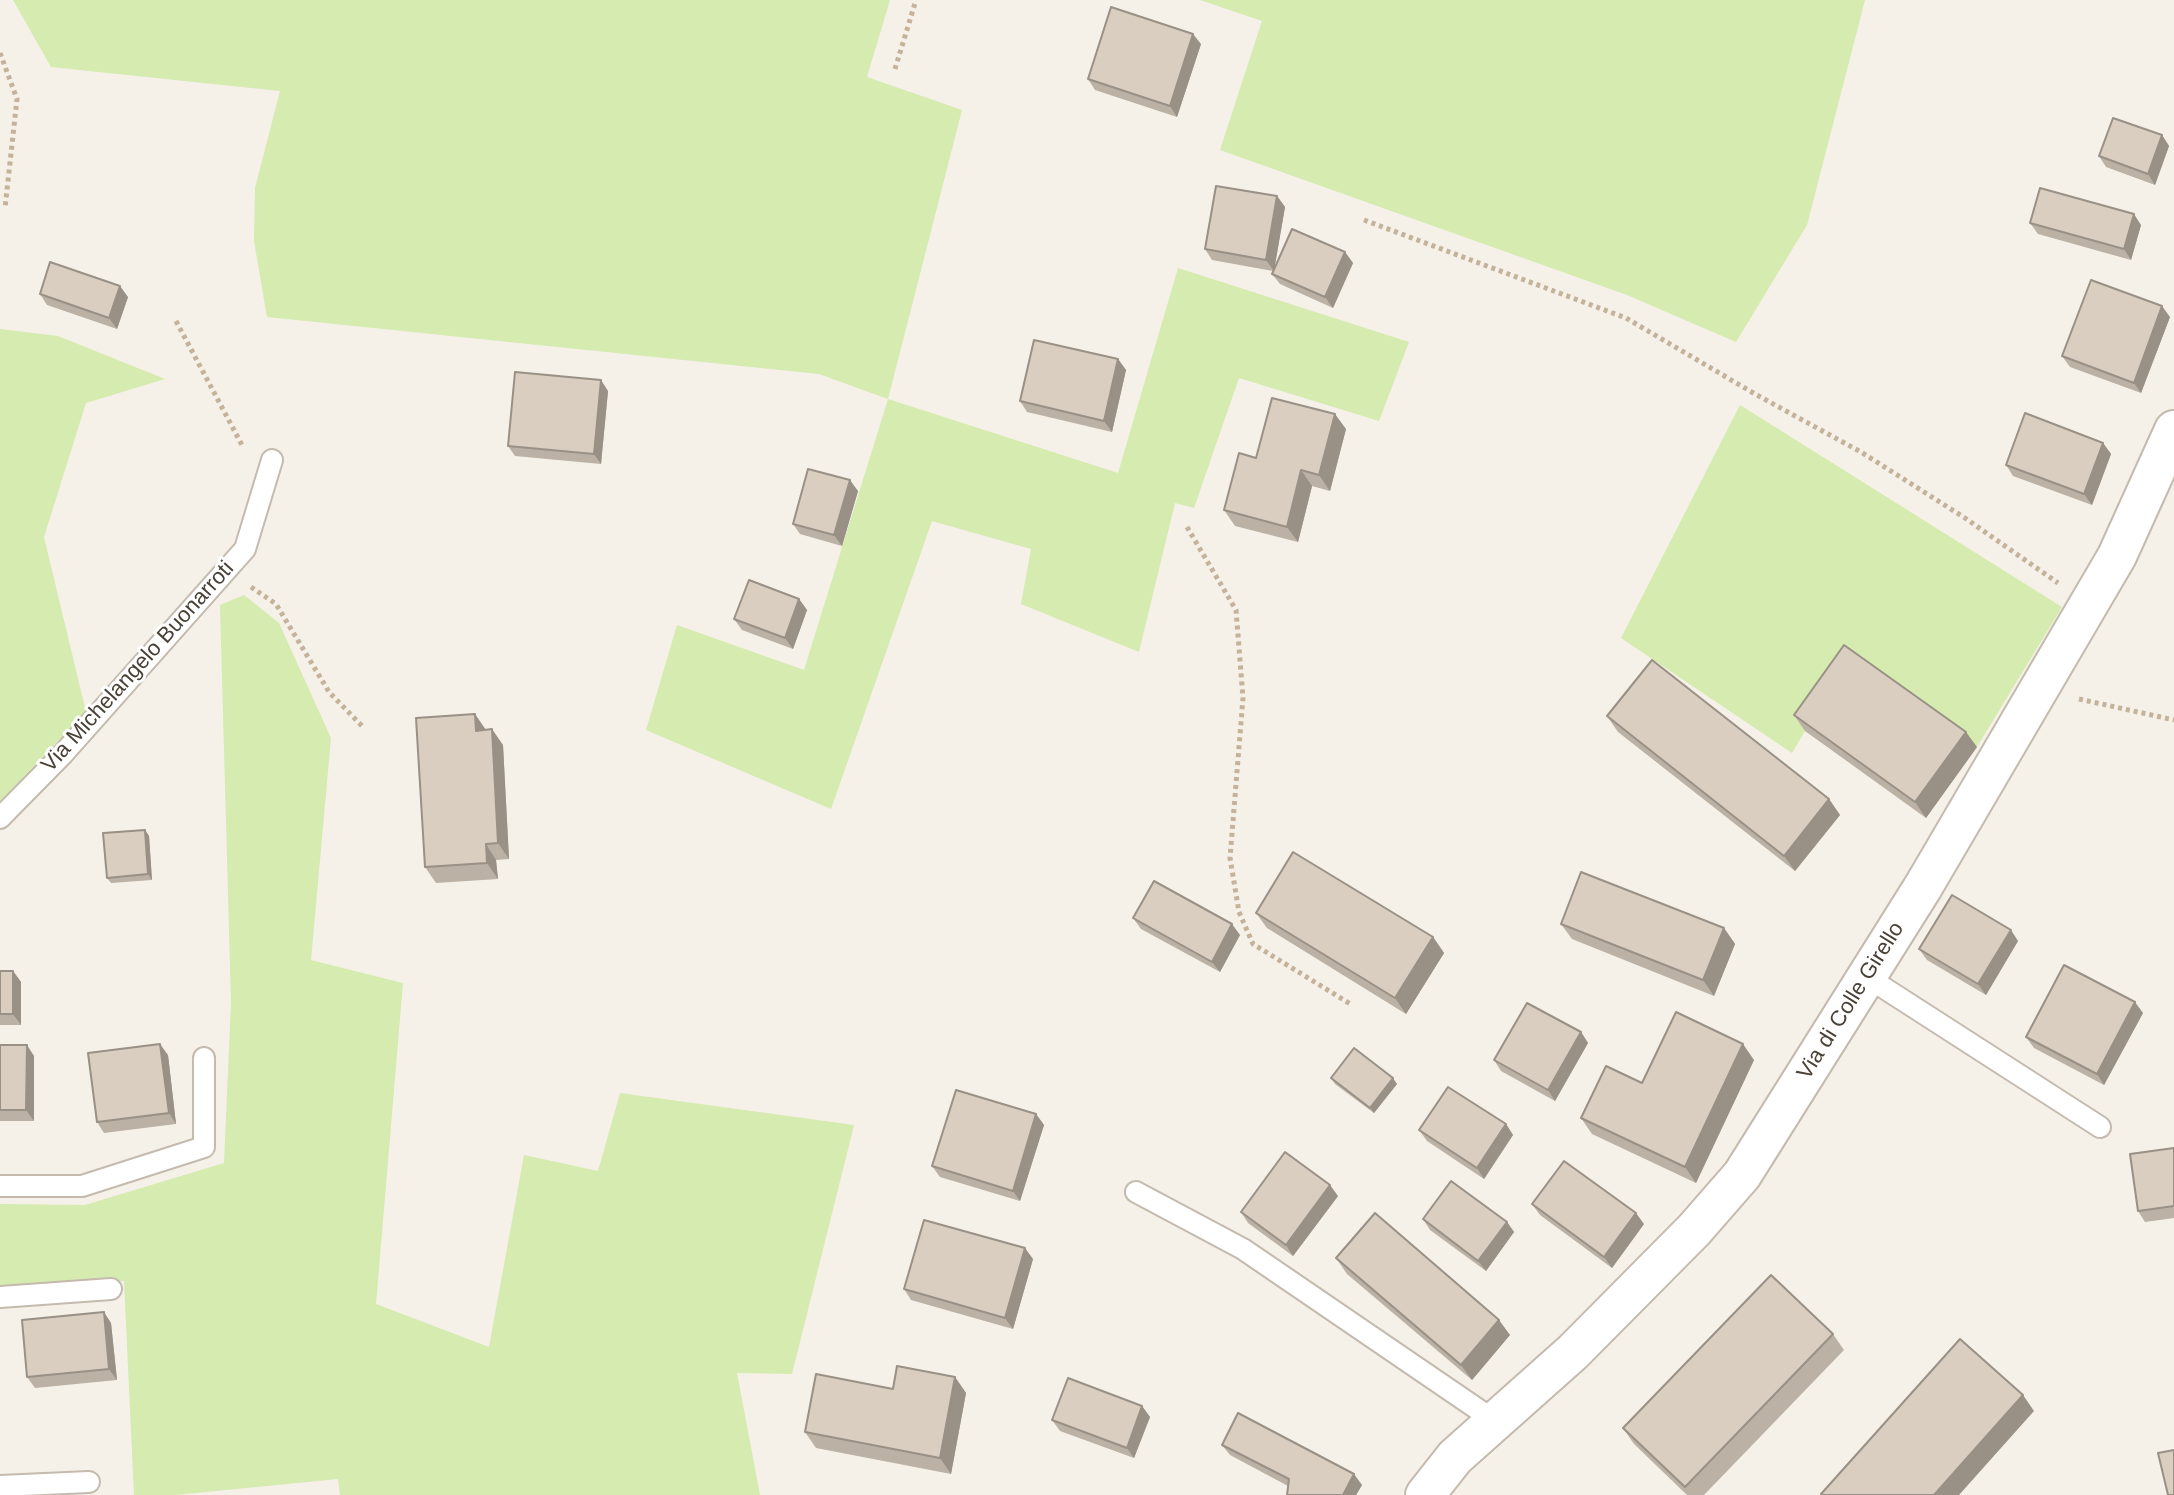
<!DOCTYPE html>
<html>
<head>
<meta charset="utf-8">
<style>
	body { margin:0 }
	canvas { display:block; background:#f5f0e8 }
</style>
</head>
<body>
<canvas width="2174" height="1495"></canvas>
<script>
const c = document.querySelector('canvas').getContext('2d');
c.lineJoin = 'round';
function fillPath(path, color) { c.fillStyle = color; c.fill(path, 'evenodd'); }
function stroke(path, color, width, dash) { c.strokeStyle = color; c.lineWidth = width; c.lineCap = dash ? 'butt' : 'round'; c.setLineDash(dash || []); c.stroke(path); }
function drawText(font, color, halo, rows, align = 'center') {
  c.font = font + ' Arial,sans-serif'; c.lineWidth = 6; c.setLineDash([]); c.textBaseline = 'middle'; c.strokeStyle = halo; c.fillStyle = color; for (const [text, x, y, turn = 0] of rows) {
    c.save(); c.translate(x, y); c.rotate((+turn || 0) * Math.PI / 180); c.textAlign = isNaN(turn) ? turn : align; if (halo) c.strokeText(text, 0, 0); c.fillText(text, 0, 0); c.restore();
  }
}
fillPath(new Path2D(`
	M13 0H890L867 77 962 110 888 399 1118 473 1178 268 1409 342 1379 421 1239 378 1194 508 1175 503 1139 652 1021 604 1031 549 932 521 831 809 646 730 677 625 804 670 888 399 819 374 267 317 254 241 255 188 280 91 51 67Z
	M1200 0H1865L1807 225 1736 342 1627 295 1220 150 1262 21Z
	M0 329 58 336 165 379 86 403 44 537 86 712 0 801Z
	M1740 405 2062 607 1977 747 1856 661 1805 731 1792 753 1621 638Z
	M244 595 279 623 331 738 311 960 403 983 376 1304 489 1347 524 1155 598 1171 620 1093 854 1125 792 1374 737 1373 760 1495H340L338 1479 175 1495H134L124 1281 0 1289V1204L85 1205 224 1163 231 1003 220 605Z`), '#d5ebaf');
const lane = new Path2D(`
	M0 818 62 755 245 549 272 460
	M1867 977 2100 1127
	M0 1186H82L204 1147V1058
	M1136 1192 1243 1249 1495 1421
	M0 1297 111 1289
	M0 1486 89 1482`);
const street = new Path2D(`
	M1425 1495 1455 1457 1573 1352 1694 1230 1742 1175 1923 887 2117 556 2174 430`);
stroke(lane, '#c4baad', 24);
stroke(street, '#c4baad', 42);
stroke(new Path2D(`
	M0 53 17 99 5 208
	M895 69 916 0
	M1364 220 1626 318 1755 394 1861 452 1965 518 2058 583
	M176 321 243 447
	M1187 527 1236 610 1243 698 1230 858 1239 912 1253 944 1352 1005
	M251 587 276 604 329 692 364 728
	M2079 699 2174 720`), '#c4b29a', 5, [4, 4]);
stroke(lane, '#fff', 20);
stroke(street, '#fff', 38);
fillPath(new Path2D(`
	M1201 44 1177 117 1095 90 1088 79Z
	M2162 135 2169 146 2155 185 2106 167 2099 156Z
	M1277 196 1285 207 1274 270 1345 252 1353 263 1333 308 1280 284 1272 274 1273 271 1212 260 1205 249Z
	M2030 223 2141 225 2131 260 2038 234Z
	M40 294 128 297 117 329 47 305Z
	M2170 317 2141 393 2070 367 2062 356Z
	M1118 359 1126 370 1112 432 1027 412 1020 401Z
	M608 391 601 464 515 456 508 446Z
	M1346 429 1330 491 1312 486 1298 542 1235 526 1224 510 1256 458Z
	M2103 443 2111 454 2092 505 2013 476 2006 465Z
	M858 491 842 546 800 534 793 524Z
	M799 599 807 610 793 649 742 630 734 619Z
	M1794 715 1977 747 1926 818 1805 731Z
	M1607 716 1829 799 1840 815 1795 871 1618 732Z
	M486 730 503 745 509 859 496 860 498 879 436 883 425 867Z
	M145 830 149 836 152 880 111 883 107 878Z
	M1256 913 1433 937 1444 953 1406 1014 1267 928Z
	M1133 918 1240 935 1220 972 1141 929Z
	M1561 924 1724 928 1735 944 1714 996 1572 939Z
	M2018 941 1986 995 1927 960 1919 949Z
	M0 971H13L21 982V1025H0Z
	M2143 1013 2104 1085 2034 1048 2026 1037Z
	M1581 1032 1588 1043 1555 1101 1501 1071 1494 1060Z
	M0 1045 34 1056V1121H0Z
	M168 1055 176 1124 104 1133 97 1122Z
	M1754 1060 1696 1183 1592 1134 1581 1118 1642 1083Z
	M1331 1078 1397 1084 1374 1113 1335 1084Z
	M1036 1114 1044 1125 1020 1201 940 1177 932 1166Z
	M1506 1124 1513 1135 1484 1179 1427 1141 1419 1130Z
	M2174 1148V1218L2145 1222 2138 1211Z
	M1338 1196 1293 1256 1248 1223 1241 1212Z
	M1532 1204 1644 1224 1612 1268 1540 1215Z
	M1423 1219 1507 1222 1514 1232 1486 1271 1430 1230Z
	M1336 1258 1510 1335 1472 1380 1347 1274Z
	M1033 1259 1013 1329 911 1300 904 1289Z
	M111 1323 117 1380 35 1388 27 1377Z
	M1833 1334 1844 1350 1704 1495H1687L1634 1444 1623 1428Z
	M955 1377 966 1393 951 1474 816 1448 805 1432 893 1389Z
	M1142 1406 1150 1417 1134 1458 1060 1431 1052 1420Z
	M1222 1445 1362 1485 1356 1495H1287L1288 1486 1230 1455Z`), '#bbb1a5');
fillPath(new Path2D(`
	M1193 34 1201 44 1177 117 1170 106Z
	M2162 135 2169 146 2155 185 2148 174Z
	M1277 196 1285 207 1274 271 1266 260Z
	M2134 214 2141 225 2131 260 2124 249Z
	M1345 252 1353 263 1333 308 1325 297Z
	M120 286 128 297 117 329 109 318Z
	M2162 306 2170 317 2141 393 2134 383Z
	M1118 359 1126 370 1112 432 1104 421Z
	M601 380 608 391 601 464 594 454Z
	M1335 414 1346 429 1330 491 1319 475Z
	M2103 443 2111 454 2092 505 2084 494Z
	M1301 470 1312 486 1298 542 1287 527Z
	M850 480 858 491 842 546 834 535Z
	M799 599 807 610 793 649 785 638Z
	M475 714 486 730 476 731Z
	M492 729 503 745 509 859 498 843Z
	M1966 732 1977 747 1926 818 1915 802Z
	M1829 799 1840 815 1795 871 1784 856Z
	M145 830 149 836 152 880 148 874Z
	M486 844 496 860 498 879 487 863Z
	M1232 924 1240 935 1220 972 1212 962Z
	M1724 928 1735 944 1714 996 1703 980Z
	M2011 930 2018 941 1986 995 1978 984Z
	M1433 937 1444 953 1406 1014 1395 998Z
	M13 971 21 982V1025L13 1014Z
	M2135 1002 2143 1013 2104 1085 2097 1074Z
	M1581 1032 1588 1043 1555 1101 1548 1090Z
	M160 1044 168 1055 176 1124 169 1113Z
	M1743 1044 1754 1060 1696 1183 1685 1167Z
	M27 1045 34 1056V1121L26 1110Z
	M1393 1078 1397 1084 1374 1113 1370 1108Z
	M1036 1114 1044 1125 1020 1201 1013 1191Z
	M1506 1124 1513 1135 1484 1179 1477 1168Z
	M1330 1185 1338 1196 1293 1256 1286 1245Z
	M1636 1213 1644 1224 1612 1268 1604 1257Z
	M1507 1222 1514 1232 1486 1271 1478 1261Z
	M1025 1248 1033 1259 1013 1329 1005 1318Z
	M104 1312 111 1323 117 1380 109 1369Z
	M1499 1320 1510 1335 1472 1380 1461 1365Z
	M955 1377 966 1393 951 1474 940 1458Z
	M2023 1395 2034 1411 1959 1495H1934Z
	M1142 1406 1150 1417 1134 1458 1127 1448Z
	M1354 1474 1362 1485 1356 1495H1343Z`), '#999086');
const building = new Path2D(`
	M1111 7 1193 34 1170 106 1088 79Z
	M2113 118 2162 135 2148 174 2099 156Z
	M1216 186 1277 196 1266 260 1205 249Z
	M2040 188 2134 214 2124 249 2030 223Z
	M1292 229 1345 252 1325 297 1272 274Z
	M50 262 120 286 109 318 40 294Z
	M2091 280 2162 306 2134 383 2062 356Z
	M1034 340 1118 359 1104 421 1020 401Z
	M515 372 601 380 594 454 508 446Z
	M1272 398 1335 414 1319 475 1301 470 1287 527 1224 510 1239 453 1256 458Z
	M2025 413 2103 443 2084 494 2006 465Z
	M808 469 850 480 834 535 793 524Z
	M749 580 799 599 785 638 734 619Z
	M1844 645 1966 732 1915 802 1794 715Z
	M1652 660 1829 799 1784 856 1607 716Z
	M475 714 476 731 492 729 498 843 486 844 487 863 425 867 416 718Z
	M145 830 148 874 107 878 103 833Z
	M1293 852 1433 937 1395 998 1256 913Z
	M1581 872 1724 928 1703 980 1561 924Z
	M1154 881 1232 924 1212 962 1133 918Z
	M1952 895 2011 930 1978 984 1919 949Z
	M2064 965 2135 1002 2097 1074 2026 1037Z
	M0 971H13V1014H0Z
	M1527 1003 1581 1032 1548 1090 1494 1060Z
	M1676 1012 1743 1044 1685 1167 1581 1118 1606 1066 1642 1083Z
	M160 1044 169 1113 97 1122 88 1053Z
	M0 1045H27L26 1110H0Z
	M1354 1048 1393 1078 1370 1108 1331 1078Z
	M1448 1087 1506 1124 1477 1168 1419 1130Z
	M956 1090 1036 1114 1013 1191 932 1166Z
	M2174 1148V1206L2138 1211 2130 1154Z
	M1285 1152 1330 1185 1286 1245 1241 1212Z
	M1564 1161 1636 1213 1604 1257 1532 1204Z
	M1451 1181 1507 1222 1478 1261 1423 1219Z
	M1375 1213 1499 1320 1461 1365 1336 1258Z
	M924 1220 1025 1248 1005 1318 904 1289Z
	M1771 1275 1833 1334 1685 1487 1623 1428Z
	M104 1312 109 1369 27 1377 22 1320Z
	M1960 1339 2023 1395 1934 1495H1823L1821 1494Z
	M897 1366 955 1377 940 1458 805 1432 816 1374 893 1389Z
	M1068 1378 1142 1406 1127 1448 1052 1420Z
	M1238 1413 1354 1474 1343 1495H1287L1289 1479 1222 1445Z
	M2174 1450V1495H2168L2158 1453Z`);
fillPath(building, '#dacec0');
stroke(building, '#999086', 2);
drawText('22px', '#494036', '#fff', [
	["Via Michelangelo Buonarroti",138,667,-48],
	["Via di Colle Girello",1851,1001,-58]
]);
</script>
</body>
</html>
